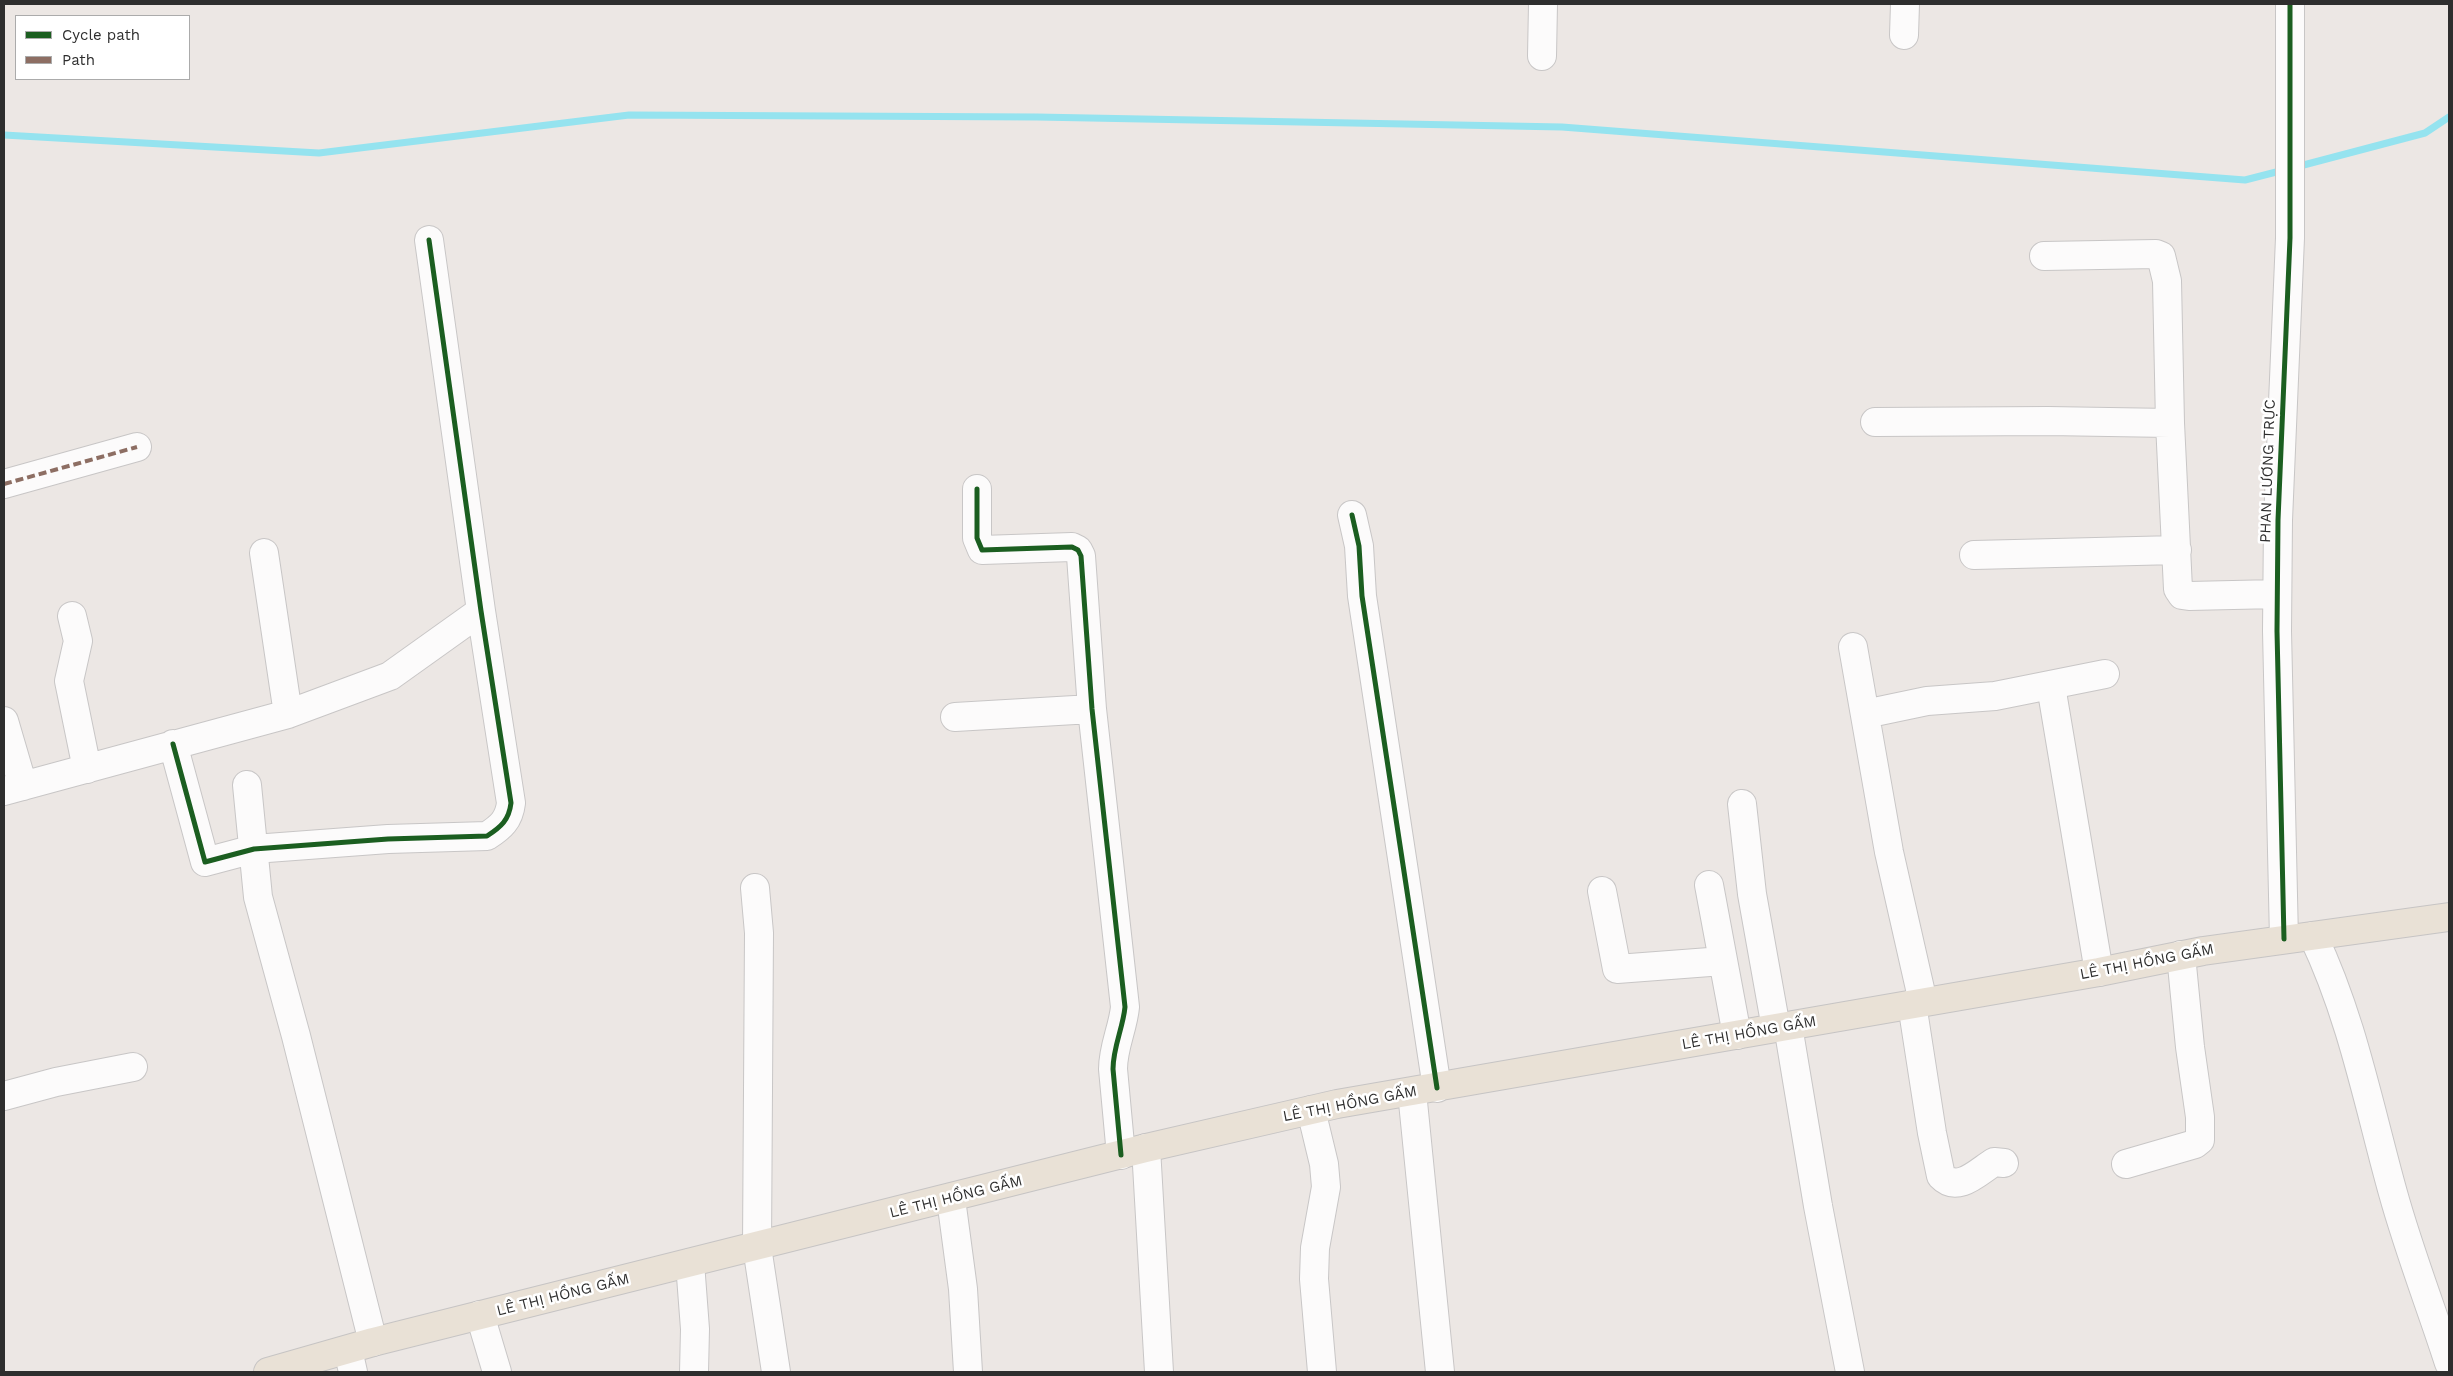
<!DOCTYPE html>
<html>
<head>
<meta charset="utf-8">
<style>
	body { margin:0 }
	#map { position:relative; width:2453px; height:1376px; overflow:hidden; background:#ece7e4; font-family:"Work Sans",sans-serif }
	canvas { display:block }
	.frame { position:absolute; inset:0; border:5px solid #2e2e2e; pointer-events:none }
	.legend { position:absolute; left:15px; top:15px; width:175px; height:65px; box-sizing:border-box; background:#fff; border:1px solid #ababab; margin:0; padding:6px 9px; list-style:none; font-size:15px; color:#2e2e2e }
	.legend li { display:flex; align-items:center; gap:10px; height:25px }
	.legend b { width:25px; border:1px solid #ababab }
</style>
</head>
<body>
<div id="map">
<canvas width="2453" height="1376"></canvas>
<div class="frame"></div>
<ul class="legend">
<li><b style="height:6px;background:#1b5e20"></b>Cycle path</li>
<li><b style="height:6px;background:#8d6e63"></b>Path</li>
</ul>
</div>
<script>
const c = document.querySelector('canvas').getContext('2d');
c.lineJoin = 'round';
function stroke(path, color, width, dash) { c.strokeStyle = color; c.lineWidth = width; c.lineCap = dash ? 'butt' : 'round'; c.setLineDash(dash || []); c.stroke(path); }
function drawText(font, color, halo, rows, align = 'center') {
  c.font = font + ' "Work Sans",sans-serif'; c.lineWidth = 5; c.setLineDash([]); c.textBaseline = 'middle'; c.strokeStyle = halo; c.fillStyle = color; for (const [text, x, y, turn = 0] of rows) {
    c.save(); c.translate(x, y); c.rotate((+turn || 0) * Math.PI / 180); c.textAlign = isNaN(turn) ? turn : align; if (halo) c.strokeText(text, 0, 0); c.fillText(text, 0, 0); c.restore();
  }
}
stroke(new Path2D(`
	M4 135 319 153 629 115 1037 117 1562 127 2245 180 2284 170
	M2296 167 2425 133 2449 117`), '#95e3ef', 7);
const minor = new Path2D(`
	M1904 35 1905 4
	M1542 56 1543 4
	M2044 256 2156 254 2161 256 2167 281 2170 423 2178 589 2182 595 2189 596 2277 594
	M1875 422 2048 421 2170 423
	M4 484 137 447
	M977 489V538L982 550 1072 547 1078 550 1081 556 1092 709 1125 1007C1123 1028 1113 1047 1113 1069L1121 1155
	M1352 515 1359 546 1362 596 1437 1088
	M264 553 288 714
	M1974 555 2177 550
	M72 616 78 641 69 681 87 769
	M1853 647 1889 852 1923 1002
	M2051 686 2099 972
	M1865 714 1927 701 1995 696 2105 674
	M955 717 1092 709
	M4 721 23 786
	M173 744 205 862 254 849 388 839 487 836C501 827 509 820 511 803L481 611 429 240
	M247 785 258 897 296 1036 373 1342
	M4 791 288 714 390 676 481 611
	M1742 804 1752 894 1776 1028
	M1709 885 1737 1035
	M755 888 759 933 757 1247 776 1372
	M1602 891 1617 969 1723 961
	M2313 936C2352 1017 2369 1107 2393 1193 2409 1251 2431 1307 2449 1363
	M2284 939 2277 631 2278 520 2290 238V4
	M1912 1004 1932 1133 1941 1176C1958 1194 1979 1171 1994 1162L2004 1163
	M1788 1026 1818 1206 1850 1372
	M1412 1092 1440 1372
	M4 1096 56 1082 133 1067
	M1311 1110 1324 1164 1326 1187 1315 1248 1314 1279 1322 1372
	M1146 1148 1159 1372
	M2126 1164 2195 1144 2200 1140V1117L2190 1047 2181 955
	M951 1199 963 1289 968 1372
	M690 1263 695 1329 694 1372
	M480 1315 497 1372
	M348 1350 353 1372`);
const major = new Path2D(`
	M268 1372 373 1342 1146 1148 1337 1104 2099 972 2203 951 2449 917`);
stroke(minor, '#c8c6c6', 30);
stroke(major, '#c6c4c4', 30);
stroke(minor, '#fcfbfb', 28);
stroke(major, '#e9e1d6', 28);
stroke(new Path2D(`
	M4 484 137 447`), '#8d6e63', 4, [8, 4]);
stroke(new Path2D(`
	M977 489V538L982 550 1072 547 1078 550 1081 556 1092 709 1125 1007C1123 1028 1113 1047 1113 1069L1121 1155
	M1352 515 1359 546 1362 596 1437 1088
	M173 744 205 862 254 849 388 839 487 836C501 827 509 820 511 803L481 611 429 240
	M2284 939 2277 631 2278 520 2290 238V4`), '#1b5e20', 5);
drawText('15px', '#2e2e2e', '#fff', [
	["PHAN LƯƠNG TRỰC",2268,471,-88],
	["LÊ THỊ HỒNG GẤM",2147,962,-11],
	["LÊ THỊ HỒNG GẤM",1749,1033,-10],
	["LÊ THỊ HỒNG GẤM",1350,1104,-11],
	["LÊ THỊ HỒNG GẤM",956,1197,-14],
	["LÊ THỊ HỒNG GẤM",563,1295,-14]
]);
</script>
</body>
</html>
